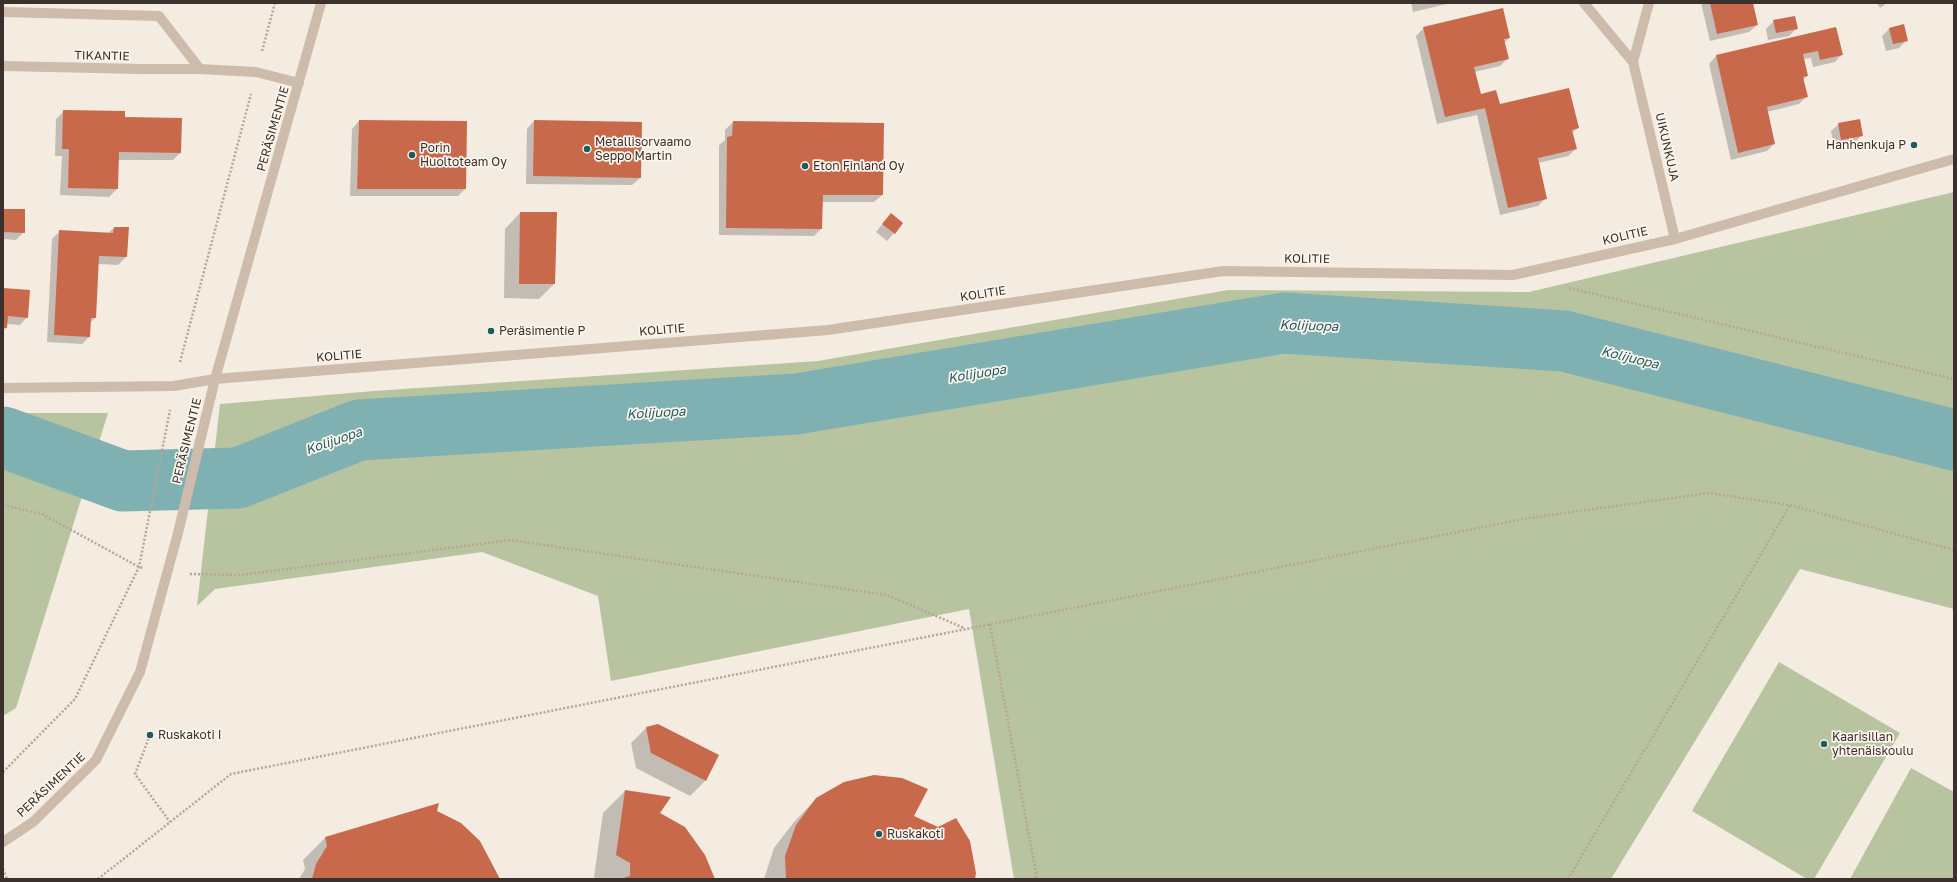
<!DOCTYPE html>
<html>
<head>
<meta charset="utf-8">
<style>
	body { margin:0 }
	#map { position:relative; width:1957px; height:882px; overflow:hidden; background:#f4ebe1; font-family:"Golos Text",sans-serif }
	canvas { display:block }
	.frame { position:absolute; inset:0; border:4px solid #3b302b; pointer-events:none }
</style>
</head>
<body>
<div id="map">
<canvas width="1957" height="882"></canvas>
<div class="frame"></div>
</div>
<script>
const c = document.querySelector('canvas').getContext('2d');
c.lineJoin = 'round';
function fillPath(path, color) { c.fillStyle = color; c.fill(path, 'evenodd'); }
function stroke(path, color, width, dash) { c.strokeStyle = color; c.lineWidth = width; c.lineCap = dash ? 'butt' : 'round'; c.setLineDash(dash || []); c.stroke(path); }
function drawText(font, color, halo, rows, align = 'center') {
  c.font = font + ' "Golos Text",sans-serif'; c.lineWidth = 3.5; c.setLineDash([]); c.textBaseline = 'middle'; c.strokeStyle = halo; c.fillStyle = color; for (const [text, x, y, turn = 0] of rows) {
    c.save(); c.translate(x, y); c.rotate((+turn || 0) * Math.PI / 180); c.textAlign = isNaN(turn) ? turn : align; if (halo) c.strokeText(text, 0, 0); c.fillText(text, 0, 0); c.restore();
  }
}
fillPath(new Path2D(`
	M1954 192V609L1800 569 1611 879H1014L969 609 611 681 598 596 482 552 215 589 197 606 220 404 374 391 818 361 1228 290 1529 292Z
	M3 413H108L16 708 3 716Z
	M1779 662 1900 733 1814 879H1807L1692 811Z
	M1911 768 1954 792V879H1850Z`), '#b8c4a0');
fillPath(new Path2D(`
	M1411 3H1451L1413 12Z
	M1701 3H1752L1757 25 1749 32 1710 41Z
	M1877 3H1887L1880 8Z
	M1774 21 1797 28 1789 36 1768 40 1766 29Z
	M1424 28 1509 38 1504 43 1507 59 1500 66 1474 72 1480 95 1499 105 1578 128 1572 133 1576 149 1568 156 1538 163 1546 198 1538 206 1500 215 1477 115 1437 124 1416 36Z
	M1836 28 1842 54 1835 62 1813 67 1811 58 1803 59 1807 76 1803 80 1806 97 1799 104 1767 112 1774 144 1767 151 1731 160 1709 64 1716 56Z
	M1890 28 1907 40 1899 48 1886 51 1882 36Z
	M64 111 124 118 180 153 173 160H118L117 189 109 197 60 195 62 156H55L56 119Z
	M359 121 465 189 458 196H350L352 129Z
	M534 121 640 178 632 185 526 184 527 129Z
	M733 122 882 195 874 202H822L821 229 814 236 719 235V145L725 140V130Z
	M1839 124 1862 135 1854 143 1834 147 1831 131Z
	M3 210 24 232 16 240 3 239Z
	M520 213H556L555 283 539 299 504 298 505 229Z
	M891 214 902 224 887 241 876 232Z
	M114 228H128L126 257 118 265 98 264 95 318 90 323 89 337 82 344 47 342 52 239 60 231 108 233Z
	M3 289 27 317 20 325 7 324 6 328 3 331Z
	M646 728 705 781 690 796 636 768 631 743Z
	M625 791 659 813 714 879H597L594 877 603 813Z
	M816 799 913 816 974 879H764L774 848 794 822Z
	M436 812 499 879H299L305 869 303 860 325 838Z`), '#0003');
stroke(new Path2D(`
	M3 437 123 481 238 478 359 430 796 404 1284 323 1564 341 1954 440`), '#7fb0b2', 61);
fillPath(new Path2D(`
	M1710 3H1753L1758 25 1717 34Z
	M1503 8 1510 38 1504 39 1509 59 1474 67 1481 94 1496 90 1500 104 1569 88 1579 128 1572 130 1577 149 1538 158 1547 199 1508 208 1485 108 1445 117 1423 27Z
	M1795 16 1798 29 1776 33 1773 20Z
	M1904 24 1908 41 1893 44 1889 28Z
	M1836 27 1843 55 1820 60 1818 51 1803 54 1808 76 1803 77 1808 97 1767 107 1775 144 1738 153 1716 55Z
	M63 110 125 111V117L182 118 181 153 119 152 118 189 68 188 69 149H62Z
	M1860 119 1863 136 1841 140 1838 123Z
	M359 120 467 121 466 189H357Z
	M534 120 642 122 641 178 533 176Z
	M733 121 884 123 883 195H823L822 229 726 228 727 137 732 136Z
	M3 209H25V233L3 232Z
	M520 212H557L555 284H519Z
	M891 213 903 223 895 234 882 224Z
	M114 227H129L127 257 99 256 96 318H91L90 337 54 335 59 230 113 233Z
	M3 288 30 290 28 318 8 316 7 328H3Z
	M658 724 719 755 706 781 651 753 646 727Z
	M874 775 902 778 928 789 914 816 938 827 956 818 970 841 976 873 975 879H786L785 856 796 825 816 798 844 782Z
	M625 790 671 797 660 813 685 827 705 855 715 879H620L630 876V863L616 855Z
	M439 803 437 811 461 823 480 841 500 879H312L316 864 327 846 325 837Z`), '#c8694b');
stroke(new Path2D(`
	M262 51 275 3
	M1569 288 1954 379
	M180 362 251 94
	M3 505 42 514 139 567 144 568
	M190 574 241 575 510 540 887 595 964 628
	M990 624 1037 879
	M150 735 135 774 170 822
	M3 772 75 699 139 567 170 410
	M3 869 7 879
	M98 879 231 774 1529 518 1709 493 1790 505 1954 550
	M1568 879 1790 505`), '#b9a596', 2.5, [2, 2]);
stroke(new Path2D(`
	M1584 3 1633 62 1675 239
	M3 12 159 16 200 69
	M1633 62 1649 3
	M3 66 141 69H200L256 72 299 83
	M3 388 174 386 215 379 828 330 1223 271 1513 275 1675 239 1954 159
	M3 842 33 822 96 760 140 672 178 533 215 379 321 3`), '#cdbbac', 10);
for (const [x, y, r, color] of [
	[1914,145,4,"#1f5a5e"],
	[587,149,4,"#1f5a5e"],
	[412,155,4,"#1f5a5e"],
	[805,166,4,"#1f5a5e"],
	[491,331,4,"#1f5a5e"],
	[150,735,4,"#1f5a5e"],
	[1824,744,4,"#1f5a5e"],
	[879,834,4,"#1f5a5e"]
]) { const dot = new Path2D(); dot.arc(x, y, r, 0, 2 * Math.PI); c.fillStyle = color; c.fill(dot); stroke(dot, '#fbf5ee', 1.5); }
drawText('12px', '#3b302b', '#fbf5ee', [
	["TIKANTIE",102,56,1],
	["PERÄSIMENTIE",273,129,-74],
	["UIKUNKUJA",1667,147,77],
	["KOLITIE",1625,236,-13],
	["KOLITIE",1307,259,1],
	["KOLITIE",983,294,-9],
	["KOLITIE",662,330,-5],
	["KOLITIE",339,356,-5],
	["PERÄSIMENTIE",187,441,-76],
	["PERÄSIMENTIE",51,785,-43]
]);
drawText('12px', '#3b302b', '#fbf5ee', [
	["Metallisorvaamo",595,142],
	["Seppo Martin",595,156],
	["Hanhenkuja P",1906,145,"right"],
	["Porin",420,148],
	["Huoltoteam Oy",420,162],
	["Eton Finland Oy",813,166],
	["Peräsimentie P",499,331],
	["Ruskakoti I",158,735],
	["Kaarisillan",1832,737],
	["yhtenäiskoulu",1832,751],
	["Ruskakoti",887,834]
], 'left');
drawText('italic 13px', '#1f5a5e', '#fbf5ee', [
	["Kolijuopa",1309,326,2],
	["Kolijuopa",1630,358,14],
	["Kolijuopa",977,374,-9],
	["Kolijuopa",656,413,-3],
	["Kolijuopa",334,441,-19]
]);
</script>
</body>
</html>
